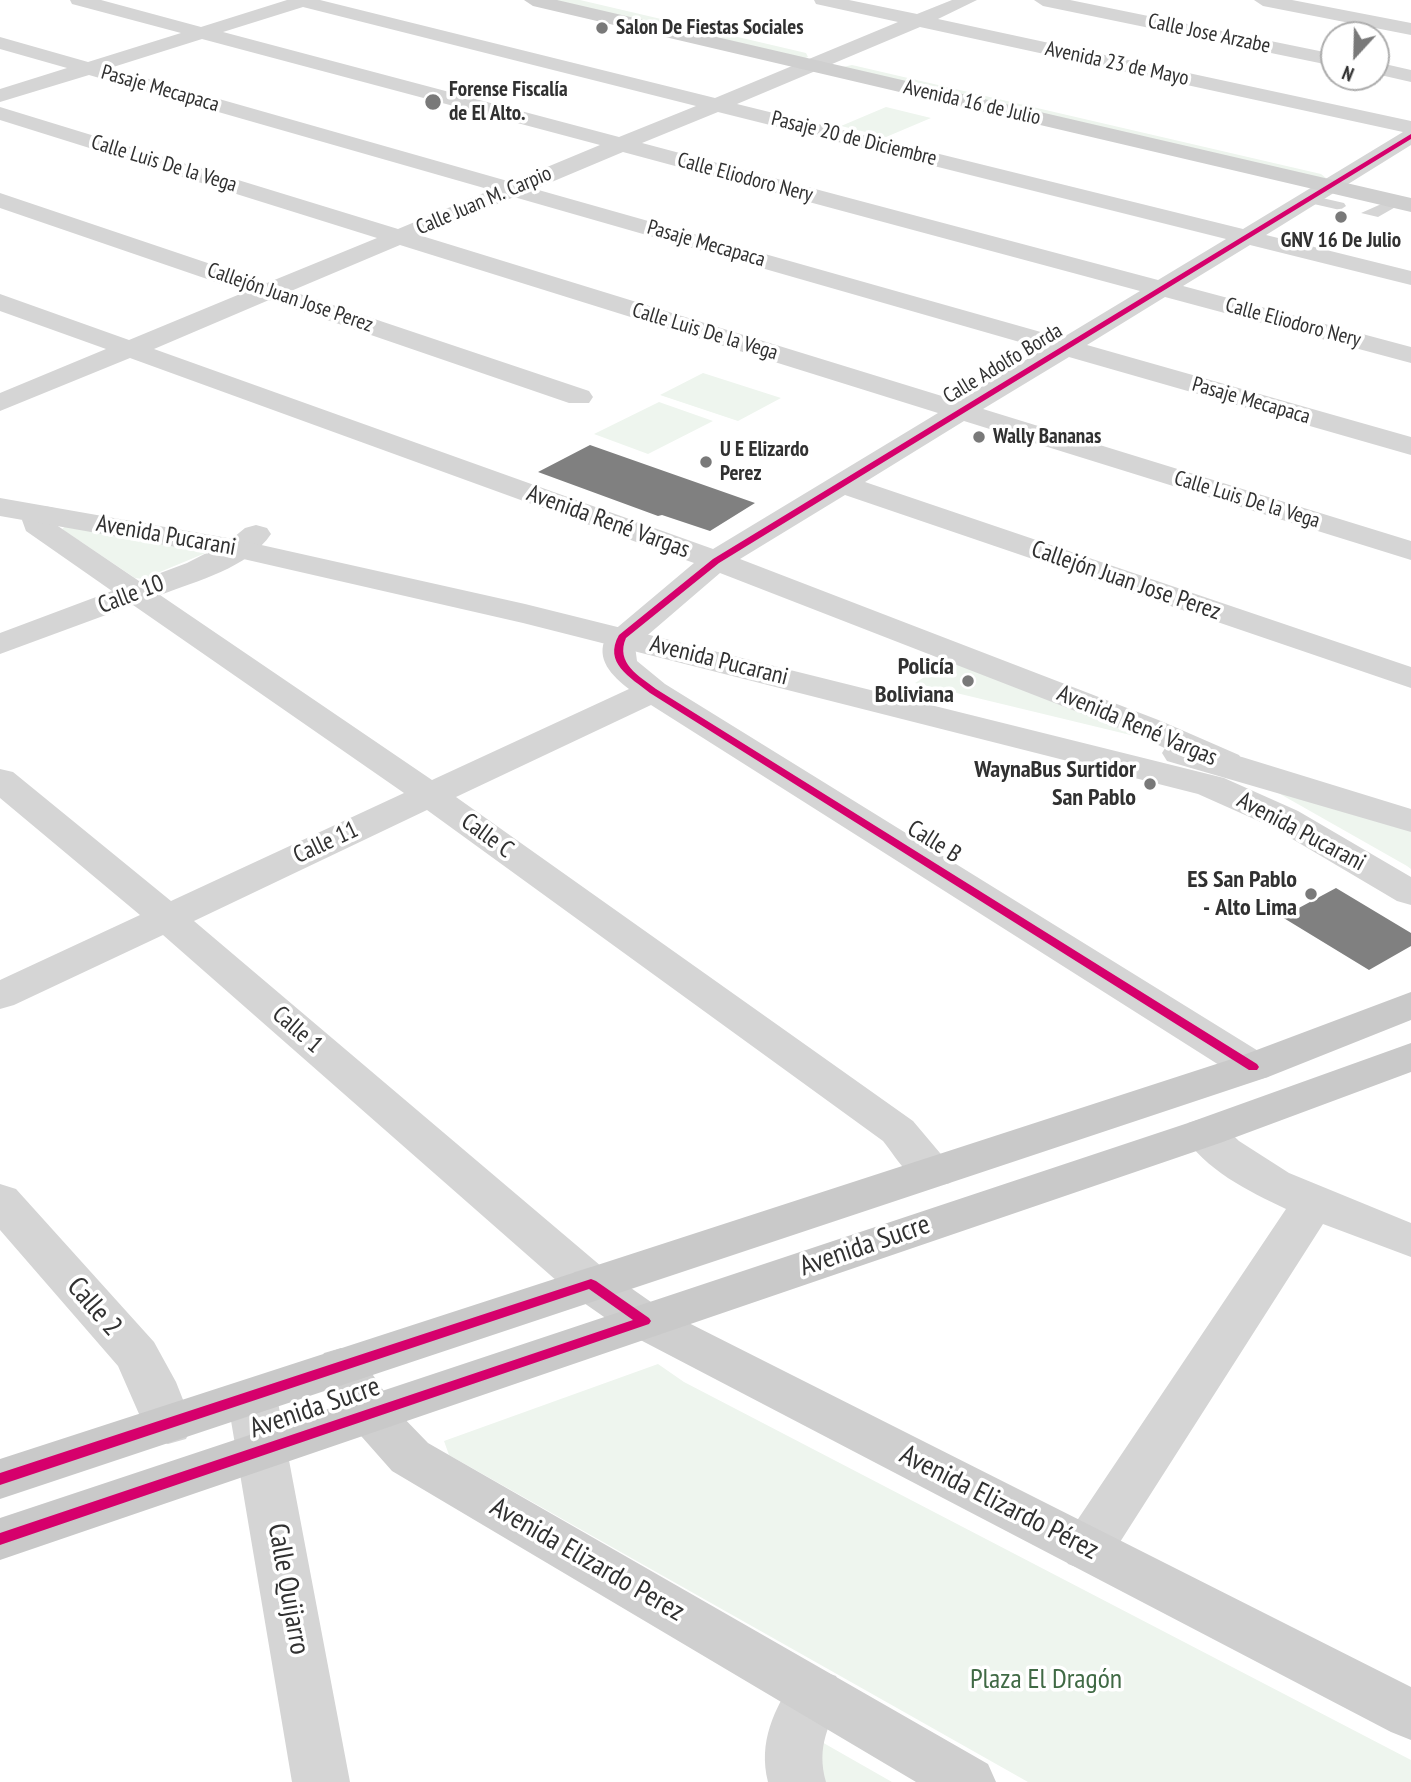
<!DOCTYPE html>
<html>
<head>
<meta charset="utf-8">
<style>
	body { margin:0 }
	#map { position:relative; width:1411px; height:1782px; overflow:hidden; background:#fff; font-family:"PT Sans Narrow",sans-serif }
	canvas { display:block }
	.north { position:absolute; left:1320px; top:21px; width:70px; height:70px; box-sizing:border-box; background:#fff; border:2px solid #adadad; border-radius:50%; rotate:202deg; font-size:19px; font-weight:700; line-height:28px; text-align:center; color:#313131 }
	.north::after { content:''; display:block; margin:auto; width:24px; height:32px; background:#797979; clip-path:polygon(50% 0,100% 100%,50% 72%,0 100%) }
</style>
</head>
<body>
<div id="map">
<canvas width="1411" height="1782"></canvas>
<div class="north">N</div>
</div>
<script>
const c = document.querySelector('canvas').getContext('2d');
c.lineJoin = 'round';
function fillPath(path, color) { c.fillStyle = color; c.fill(path, 'evenodd'); }
function stroke(path, color, width, dash) { c.strokeStyle = color; c.lineWidth = width; c.lineCap = dash ? 'butt' : 'round'; c.setLineDash(dash || []); c.stroke(path); }
function drawText(font, color, halo, rows, align = 'center') {
  c.font = font + ' "PT Sans Narrow",sans-serif'; c.lineWidth = 7; c.setLineDash([]); c.textBaseline = 'middle'; c.strokeStyle = halo; c.fillStyle = color; for (const [text, x, y, turn = 0] of rows) {
    c.save(); c.translate(x, y); c.rotate((+turn || 0) * Math.PI / 180); c.textAlign = isNaN(turn) ? turn : align; if (halo) c.strokeText(text, 0, 0); c.fillText(text, 0, 0); c.restore();
  }
}
fillPath(new Path2D(`
	M542 0H580L806 53 808 57 802 59Z
	M852 65 1321 174 1326 178 1321 181 838 68Z
	M886 107 931 118 886 137 841 126Z
	M703 373 781 398 738 421 660 395Z
	M659 402 713 421 648 454 594 434Z
	M67 525 208 552 143 579 135 578 62 529Z
	M950 661 1158 736 1147 739 915 683Z
	M1266 786 1411 831V869L1407 866Z
	M658 1364 684 1382 1411 1760V1782H1028L449 1455 444 1441Z
	M806 1733 892 1782H823Z`), '#eef5ee');
fillPath(new Path2D(`
	M590 445 755 503 710 531 662 515 658 516 538 472Z
	M1336 888 1411 933V946L1369 970 1282 917Z`), '#808080');
fillPath(new Path2D(`
	M1309 195 1344 203 1346 206 1340 210 1305 202 1303 199Z
	M1395 198 1399 199V205L1378 217 1361 213Z`), '#d5d5d5');
fillPath(new Path2D(`
	M70 0H101L201 27 287 0H320L715 98 898 22 816 4 814 0H849L917 14 952 0H977L938 19 1411 121V145L1266 235 1411 271V285L1250 245 1183 286 1411 347V363L1165 297 1087 345 1411 437V455L1069 357 983 409 1411 541V560L964 421 865 482 1411 667V688L845 495 740 559 1161 721 1239 755 1244 763 1239 771 1226 774 1213 771 1137 735 720 573 635 646 637 661 665 684 1268 1057 1274 1067 1268 1077 1253 1081 1238 1077 651 705 456 797 913 1121 956 1172 950 1183C914 1193 903 1166 883 1141L427 810 194 921 608 1272 615 1284 608 1296 591 1301 574 1296 163 935 14 1005 0 1009V980L140 915 0 798V769L13 772 171 901 404 793 133 605 0 654V633L112 591 26 531 22 520C31 507 38 504 54 508L58 514 52 522 139 581 187 563 228 542 245 528 256 525 267 528 271 534C248 568 197 581 160 595L432 780 629 689C612 676 595 659 606 637L694 563 130 358 0 411V393L106 349 0 311V294L129 340 245 292 0 208V193L267 283 377 238 0 120V107L398 229 491 190 89 75 0 102V89L67 68 0 49V37L88 62 181 33 72 4ZM303 7 696 106 619 137 223 32ZM920 27 1403 132 1243 229 737 104ZM202 39 600 145 511 182 110 68ZM718 112 1226 239 1158 280 642 143ZM623 152 1140 291 1062 338 535 189ZM514 197 1044 349 958 401 422 236ZM400 245 938 413 713 549 154 349 269 300 569 403H589L593 397 589 391 291 291Z
	M1034 0H1070L1334 54V66L1043 6Z
	M1254 0H1292L1411 23V35L1263 6Z
	M1376 62 1411 70V82L1376 74Z
	M1204 1118 1220 1123 1239 1141 1289 1173 1411 1223V1257L1323 1224 1106 1564 1087 1571 1068 1564 1060 1549 1068 1534 1286 1209C1248 1191 1205 1170 1182 1133L1188 1123Z
	M0 1184 16 1189 154 1342 176 1382 193 1425 186 1439 168 1444 150 1439 118 1366 0 1230Z
	M252 1378 270 1384 277 1397 350 1782H292L227 1397 234 1384Z
	M816 1669 836 1676 844 1693C829 1725 816 1746 826 1782H768C758 1742 774 1709 796 1676Z`), '#d5d5d5');
fillPath(new Path2D(`
	M0 498 239 540 525 604 1224 778 1298 811 1411 877V905L1397 901 1272 827 1198 794 523 623 239 558 0 516Z
	M1180 742 1242 757 1411 809V832L1167 761 1162 753 1167 745Z`), '#d5d5d5');
fillPath(new Path2D(`
	M524 0H557L1411 198V212L533 6Z
	M591 1267 608 1272 661 1309 1411 1687V1740L1391 1732 627 1333 574 1296 567 1284 574 1272Z
	M341 1348 358 1353 398 1412 428 1443 988 1764 996 1782H916L392 1471 354 1428 316 1366 324 1353Z`), '#cfcfcf');
fillPath(new Path2D(`
	M1411 992V1020L1268 1077 0 1499V1459L1238 1057Z
	M1411 1043V1072L1220 1143 0 1560V1518L1188 1123Z`), '#c9c9c9');
fillPath(new Path2D(`
	M1411 134V139L719 563 626 638C615 663 639 676 656 689L1257 1064 1259 1067 1257 1070H1249L650 693C630 677 603 663 619 635L713 559Z
	M591 1279 596 1281 649 1318 651 1321 649 1324 0 1545V1533L633 1320 589 1289 0 1485V1473Z`), '#d6006c');
for (const [x, y, r, color] of [
	[602,28,7,"#797979"],
	[433,102,9,"#797979"],
	[1341,217,7,"#797979"],
	[979,437,7,"#797979"],
	[706,462,7,"#797979"],
	[968,681,7,"#797979"],
	[1150,784,7,"#797979"],
	[1311,894,7,"#797979"]
]) { const dot = new Path2D(); dot.arc(x, y, r, 0, 2 * Math.PI); c.fillStyle = color; c.fill(dot); stroke(dot, '#fff', 2.5); }
drawText('bold 21px', '#313131', '#fff', [
	["Salon De Fiestas Sociales",616,28],
	["Forense Fiscalía",449,90],
	["de El Alto.",449,114],
	["GNV 16 De Julio",1341,241,"center"],
	["Wally Bananas",993,437],
	["U E Elizardo",720,450],
	["Perez",720,474]
], 'left');
drawText('21px', '#313131', '#fff', [
	["Calle Jose Arzabe",1209,34,12],
	["Avenida 23 de Mayo",1117,64,12],
	["Pasaje Mecapaca",160,89,16],
	["Avenida 16 de Julio",972,103,13],
	["Pasaje 20 de Diciembre",854,139,14],
	["Calle Luis De la Vega",164,164,17],
	["Calle Eliodoro Nery",745,178,15],
	["Calle Juan M. Carpio",484,201,-23],
	["Pasaje Mecapaca",706,244,16],
	["Callejón Juan Jose Perez",290,298,19],
	["Calle Eliodoro Nery",1293,323,15],
	["Calle Luis De la Vega",705,332,17],
	["Calle Adolfo Borda",1003,364,-31],
	["Pasaje Mecapaca",1251,401,16],
	["Calle Luis De la Vega",1247,500,17]
]);
drawText('24px', '#313131', '#fff', [
	["Avenida René Vargas",608,522,20],
	["Avenida Pucarani",166,536,10],
	["Callejón Juan Jose Perez",1126,581,19],
	["Calle 10",131,595,-21],
	["Avenida Pucarani",719,661,14],
	["Avenida René Vargas",1137,726,23],
	["Avenida Pucarani",1301,832,28],
	["Calle C",487,836,36],
	["Calle B",934,842,32],
	["Calle 11",326,843,-25],
	["Calle 1",297,1030,41]
]);
drawText('bold 24px', '#313131', '#fff', [
	["Policía",954,667],
	["Boliviana",954,695],
	["WaynaBus Surtidor",1136,770],
	["San Pablo",1136,798],
	["ES San Pablo",1297,880],
	["- Alto Lima",1297,908]
], 'right');
drawText('28px', '#313131', '#fff', [
	["Avenida Sucre",865,1246,-19],
	["Calle 2",94,1307,49],
	["Avenida Sucre",315,1408,-19],
	["Avenida Elizardo Pérez",999,1503,27],
	["Avenida Elizardo Perez",587,1560,30],
	["Calle Quijarro",288,1589,80]
]);
drawText('28px', '#406a45', '#fff', [
	["Plaza El Dragón",1046,1680]
]);
</script>
</body>
</html>
